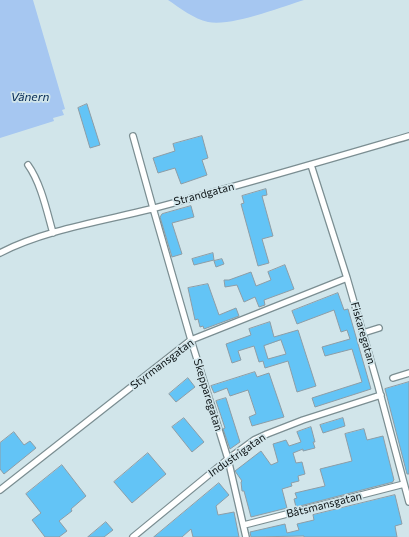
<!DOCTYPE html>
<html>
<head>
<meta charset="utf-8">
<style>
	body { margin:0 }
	canvas { display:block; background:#d1e5ea }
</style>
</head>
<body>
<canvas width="409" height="537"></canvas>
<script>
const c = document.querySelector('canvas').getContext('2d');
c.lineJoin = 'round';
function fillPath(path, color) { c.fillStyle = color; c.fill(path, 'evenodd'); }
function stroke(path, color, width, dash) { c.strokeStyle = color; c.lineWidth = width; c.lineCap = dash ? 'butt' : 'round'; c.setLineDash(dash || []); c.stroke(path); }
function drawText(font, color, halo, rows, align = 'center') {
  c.font = font + ' Commissioner,sans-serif'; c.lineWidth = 3.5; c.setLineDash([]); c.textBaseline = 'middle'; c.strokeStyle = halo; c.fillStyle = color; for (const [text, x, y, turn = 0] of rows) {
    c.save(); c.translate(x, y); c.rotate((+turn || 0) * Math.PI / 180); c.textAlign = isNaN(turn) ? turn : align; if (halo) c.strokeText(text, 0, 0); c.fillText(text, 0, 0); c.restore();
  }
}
fillPath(new Path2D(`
	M0 0H33L65 109 62 110 64 115 53 118 54 121 0 138Z
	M168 0H304C281 7 231 27 208 22 194 19 180 8 168 0Z`), '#a6c7f1');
const building = new Path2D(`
	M87 104 100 145 90 148 78 108Z
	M202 136 208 158 202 160 207 175 181 184 175 168 158 173 153 158 175 151 173 144Z
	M266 189 267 195 262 196 273 236 262 239 269 263 258 266 241 204 244 203 242 196Z
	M191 206 194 217 172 223 182 254 172 257 160 217 162 214Z
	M213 253 214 260 194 265 192 259Z
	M222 259 224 264 216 267 214 261Z
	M285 265 294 289 264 300 265 305 259 307 255 297 244 302 237 285 225 287 224 280H229L251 272 256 286 271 280 268 272Z
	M208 284 219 315 236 308 239 316 204 329 203 326 200 327 198 319 195 320 188 288Z
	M338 293 344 310 348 309 371 389 315 407 312 398 362 382 352 349 325 356 322 347 350 339 347 330 341 332 334 310 297 324 292 311Z
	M270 322 274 337 298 330 316 386 297 392 288 361 265 368 263 361 259 362 254 346 238 351 241 360 232 363 226 344 251 335 249 329ZM281 340 286 354 268 359 264 346Z
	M255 372 257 377 269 373 284 417 252 426 249 417 256 414 248 390 230 396 227 388 214 393 211 386Z
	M188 378 195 387 176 402 169 394Z
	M409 382V474H407L385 389Z
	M226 398 240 442 230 449 223 429 225 428 216 401Z
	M184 418 204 442 192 452 172 427Z
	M343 418 345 426 323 433 320 425Z
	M311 427 315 442H313L315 448 303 451V449L293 453 296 463 302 462 305 474 298 476 299 481 291 483 292 486 282 489 287 508 251 517 244 491H242L241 482 242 481 235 471 261 451 271 465 278 462 273 444 286 440 289 446 301 442 297 432Z
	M364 429 367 440 383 436 394 480 393 481V482L296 507 294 499 297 498 295 493 325 486 320 469 352 461 345 434Z
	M14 432 24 445 30 441 36 448 4 474 0 469V443Z
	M148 453 166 474 132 503 114 482Z
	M62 465 86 496 71 509 72 511 59 521 67 531 59 537H45L32 520 41 513 26 494Z
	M219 483 229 495 216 506 218 515 234 512 239 537H193L191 529 182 537H154Z
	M395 495 402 524 395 526 397 537H304V536L251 537 250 532 285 524 287 533 299 530 297 524 314 520 313 515Z
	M106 522 113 530 104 537H88Z`);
fillPath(building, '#63c4f6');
stroke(building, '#8d9da6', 1);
const minor = new Path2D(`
	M133 136 153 208 191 340 228 459 246 537
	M28 165C41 183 47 212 53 233
	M311 165 347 278 377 382 409 502
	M0 253C44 230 103 221 151 209 238 186 323 161 409 136
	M363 333 379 328
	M393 378 409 373
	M0 490 191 340 347 278
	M244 525 404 484
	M133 537 228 459 254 440 267 434 303 420 381 395`);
stroke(minor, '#7b8e92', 8);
stroke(minor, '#fff', 5.5);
drawText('11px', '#0c1315', '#d1e5ea', [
	["Strandgatan",204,194,-15],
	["Fiskaregatan",363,333,74],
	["Styrmansgatan",162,364,-37],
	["Skepparegatan",208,395,73],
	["Industrigatan",237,455,-35],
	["Båtsmansgatan",324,505,-14]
]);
drawText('italic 12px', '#032853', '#d1e5ea', [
	["Vänern",30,97]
]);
</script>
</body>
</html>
